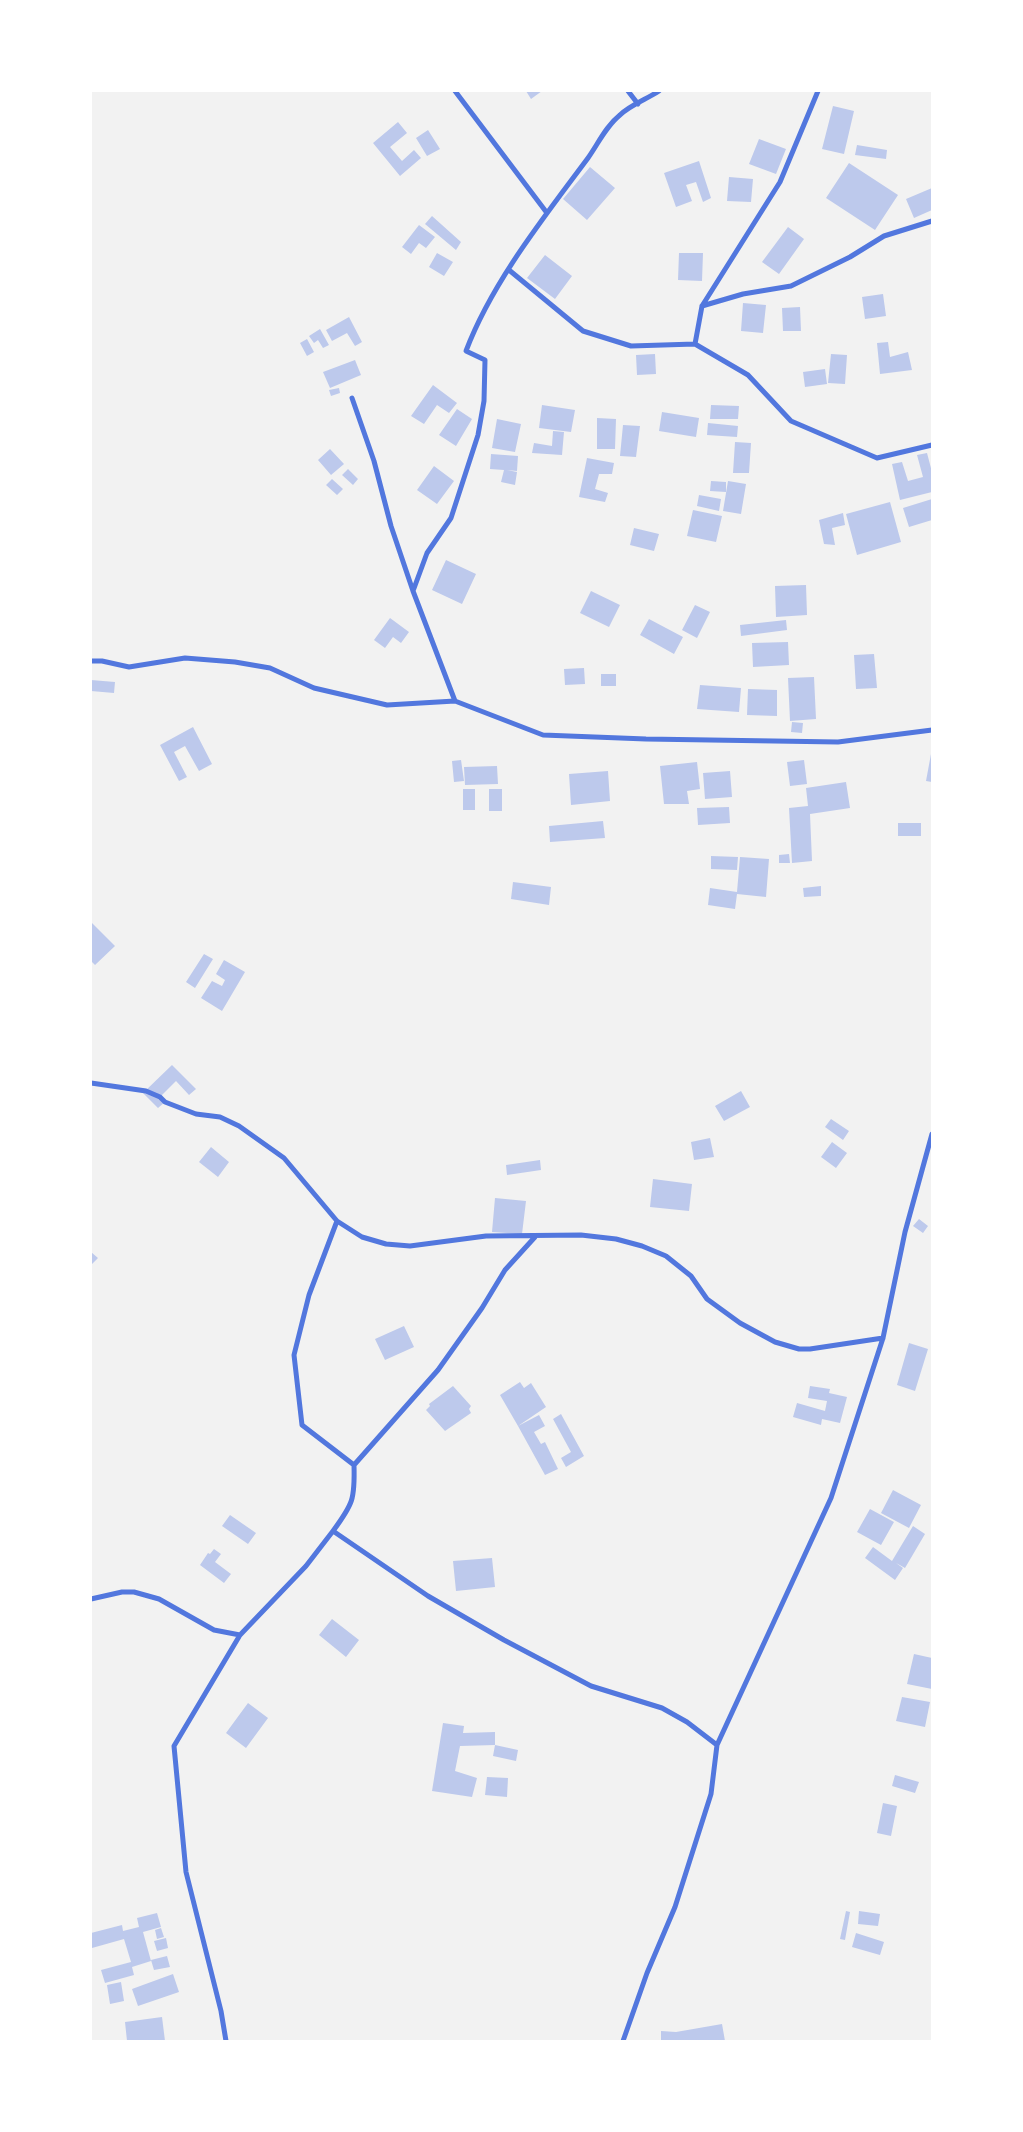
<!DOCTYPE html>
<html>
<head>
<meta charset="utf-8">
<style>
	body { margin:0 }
	#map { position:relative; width:1023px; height:2132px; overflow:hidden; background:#f2f2f2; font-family:Poppins,sans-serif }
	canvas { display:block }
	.frame { position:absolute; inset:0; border:92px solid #fff; pointer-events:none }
</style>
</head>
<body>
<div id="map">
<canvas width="1023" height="2132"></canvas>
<div class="frame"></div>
</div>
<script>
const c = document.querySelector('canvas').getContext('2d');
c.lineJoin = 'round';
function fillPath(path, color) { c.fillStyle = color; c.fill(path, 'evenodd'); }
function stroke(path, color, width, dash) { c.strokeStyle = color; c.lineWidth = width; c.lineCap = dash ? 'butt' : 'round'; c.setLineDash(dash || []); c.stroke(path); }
fillPath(new Path2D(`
	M526 91H542L531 99Z
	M833 106 854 111 844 154 822 149Z
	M398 122 407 133 390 147 402 161 414 150 421 158 400 176 373 143Z
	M428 130 440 149 427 156 416 138Z
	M759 139 786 149 776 174 749 164Z
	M857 145 887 150 886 159 855 155Z
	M699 161 711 198 703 202 696 182 686 185 692 201 676 207 664 173Z
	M849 163 898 195 875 230 826 198Z
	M590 167 615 188 587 220 563 199Z
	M729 177 753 179 751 202 727 201Z
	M932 188V210L914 218 906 199Z
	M432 216 461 242 456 250 425 224Z
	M419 225 435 237 426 248 419 243 411 254 402 247Z
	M788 227 804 239 779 274 762 262Z
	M437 253 453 262 444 276 429 267Z
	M679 253H703L702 281 678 280Z
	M545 255 572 276 555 299 527 278Z
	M883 294 886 316 865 319 862 297Z
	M743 303 766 305 763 333 741 331Z
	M800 307 801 331H783L782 308Z
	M349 317 362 342 355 346 347 333 332 341 326 330Z
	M320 329 329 345 323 348 318 340 314 343 309 336Z
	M307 339 314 352 307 356 300 343Z
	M888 342 890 357 908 352 912 370 880 374 877 343Z
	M655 354 656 374 637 375 636 355Z
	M831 354 847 355 845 384 828 383Z
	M355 360 361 375 330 388 323 372Z
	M825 369 827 384 805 387 803 372Z
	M433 385 457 403 449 413 437 405 424 424 411 416Z
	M339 388 340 393 331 396 329 390Z
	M542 405 575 410 571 432 539 428Z
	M711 405 739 406 738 419H710Z
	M457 409 472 419 456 446 439 435Z
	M662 412 699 418 696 437 659 431Z
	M597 418 616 419 615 449H597Z
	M497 419 521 424 515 452 492 448Z
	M708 423 738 426 737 437 707 435Z
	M623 425 640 426 636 457 620 456Z
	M553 431 564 432 562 455 532 453 534 443 552 446Z
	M735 442 751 443 749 473H733Z
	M330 449 344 464 331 475 318 460Z
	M927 453 932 472V492L900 500 892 464 902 462 908 481 923 477 917 455Z
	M491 454 518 456 517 471 507 470 517 472 515 485 501 482 504 470 490 469Z
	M587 458 614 463 612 474H599L595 489 608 493 605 502 579 497Z
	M434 466 454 481 437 504 417 490Z
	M348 469 358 479 353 485 342 475Z
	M332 479 343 489 337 495 326 485Z
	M711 481 726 482V492L710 491Z
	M728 481 746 484 741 514 723 511Z
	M699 495 721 499 719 511 697 506Z
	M932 499V520L909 527 903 508Z
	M890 502 901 542 857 555 846 514Z
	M693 510 722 516 716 542 687 536Z
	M843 513 845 525 832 528 835 545 824 544 819 520Z
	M634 528 659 534 654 551 630 545Z
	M446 560 476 574 462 604 432 590Z
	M806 585 807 615 776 617 775 586Z
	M591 591 620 605 609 627 580 613Z
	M695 605 710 612 697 638 682 630Z
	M390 618 409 632 401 643 393 637 385 648 374 640Z
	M649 619 683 637 674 654 640 635Z
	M786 620 787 630 741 636 740 625Z
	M788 642 789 665 753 667 752 643Z
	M874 654 877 688 856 689 854 655Z
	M584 668 585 684 565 685 564 669Z
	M601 674H616V686H601Z
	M814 677 816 719 790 721 788 678Z
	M91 680 115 682 114 693 91 691Z
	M700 685 741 688 739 712 697 709Z
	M748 689 777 690V716L747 715Z
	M792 722 803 723 802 733 791 732Z
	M193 727 212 764 199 771 185 746 174 752 187 777 179 781 160 745Z
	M931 754H932V782L926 781Z
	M461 760 464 781 454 782 452 761Z
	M804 760 807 784 790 786 787 762Z
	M697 762 700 789 687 791 689 804H664L660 766Z
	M497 766 498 784 465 785 464 767Z
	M608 771 610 801 571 805 569 774Z
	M730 771 732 797 705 799 703 773Z
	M846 782 850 808 810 814 812 861 792 863 789 808 808 806 806 788Z
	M463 789H475V810H463Z
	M489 789H502V811H489Z
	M729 807 730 823 698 825 697 808Z
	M603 821 605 838 550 842 549 826Z
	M898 823H921V836H898Z
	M789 854 790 863H779V855Z
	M711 856 738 857 737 870 711 869Z
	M740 857 769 859 766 897 737 894 735 909 708 905 710 888 737 892Z
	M513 882 551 887 549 905 511 899Z
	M821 886V896L804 897 803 888Z
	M91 922 115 946 95 965 91 961Z
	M204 954 213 959 195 988 186 982Z
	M224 960 245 972 222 1011 201 998 212 981 222 986 225 980 216 974Z
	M172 1065 196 1089 189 1095 176 1081 160 1097 165 1102 158 1108 143 1093Z
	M741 1091 750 1107 724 1121 715 1106Z
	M831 1119 849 1131 843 1140 825 1127Z
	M710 1138 714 1157 694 1160 691 1142Z
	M832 1142 847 1153 836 1168 821 1157Z
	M211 1147 229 1162 218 1177 199 1162Z
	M540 1160 541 1170 507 1175 506 1165Z
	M653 1179 692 1184 689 1211 650 1207Z
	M495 1198 526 1201 522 1234 492 1232Z
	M919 1219 928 1226 923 1233 913 1226Z
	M91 1252 98 1258 91 1265Z
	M404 1326 414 1347 385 1360 375 1339Z
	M909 1343 928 1349 915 1391 897 1385Z
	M520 1382 524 1388 531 1383 546 1407 518 1426 500 1395Z
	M453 1386 471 1406 469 1409 471 1413 445 1431 426 1410 430 1406 429 1404Z
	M810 1386 830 1389 829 1393 847 1397 840 1423 822 1419 821 1425 793 1417 797 1403 825 1411 827 1401 808 1398Z
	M561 1414 584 1456 566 1467 561 1458 571 1452 553 1419Z
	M539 1415 545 1426 534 1432 541 1444 545 1442 558 1469 545 1475 518 1426Z
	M893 1490 921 1505 909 1528 881 1513Z
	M870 1509 894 1522 881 1545 857 1532Z
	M230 1515 256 1533 248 1544 222 1526Z
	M913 1526 925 1534 905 1568 896 1563 903 1568 895 1580 865 1558 873 1547 892 1561Z
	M214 1549 221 1554 215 1562 231 1574 224 1583 200 1565 208 1553 210 1554Z
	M492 1558 495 1587 456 1591 453 1561Z
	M332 1619 359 1640 346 1657 319 1635Z
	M914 1654 932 1658V1689L907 1684Z
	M902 1697 930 1702 925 1727 896 1721Z
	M248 1703 268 1718 246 1748 226 1733Z
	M443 1723 464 1726 463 1733 495 1732V1745L518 1750 516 1761 493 1756 495 1745 460 1746 455 1771 477 1778 472 1797 432 1791Z
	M895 1775 919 1782 915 1793 892 1786Z
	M487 1777 508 1778 507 1797 485 1795Z
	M883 1803 897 1806 891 1836 877 1833Z
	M846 1911 850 1912 845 1940 840 1939Z
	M859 1911 880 1914 878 1926 858 1924Z
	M157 1913 161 1927 143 1932 151 1961 132 1967 134 1975 105 1983 101 1970 131 1962 124 1939 92 1948 91 1933 122 1925 123 1931 139 1927 137 1918Z
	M161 1928 164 1937 157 1939 155 1930Z
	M856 1933 884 1942 880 1955 852 1947Z
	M166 1938 168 1948 157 1951 154 1941Z
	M167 1956 170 1967 154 1970 151 1960Z
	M173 1974 179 1992 138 2006 132 1989Z
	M121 1982 124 2001 110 2004 107 1985Z
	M162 2017 165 2041H127L125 2022Z
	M722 2024 725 2041H661V2031L676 2032Z`), '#bdc9ec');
stroke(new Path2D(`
	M455 91 547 213
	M628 91 638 104
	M509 270 583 331 631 346 695 344 748 375 791 421 877 458 932 445
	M702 306 743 294 791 286 850 257 884 236 932 221
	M695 344 702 306 780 182 818 91
	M352 398 374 461 391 526 413 591
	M91 661H102L129 667 185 658 235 662 270 668 314 688 387 705 455 701 543 735 646 739 838 742 932 730
	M455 701 413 591 427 553 451 518 478 435 484 401 485 360 466 351C492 282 545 216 588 158 598 144 606 126 620 115 630 105 647 99 659 91
	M91 1083 146 1091 160 1097 165 1102 196 1114 220 1117 239 1126 284 1158 337 1221 362 1237 386 1244 410 1246 486 1236 581 1235 616 1239 642 1246 666 1256 691 1276 707 1299 740 1323 775 1342 799 1349H810L883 1338
	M337 1221 309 1295 294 1355 302 1425 354 1465
	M333 1531C353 1504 355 1499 354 1465L438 1370 482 1308 505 1270 535 1237
	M91 1599 122 1592H134L159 1599 214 1630 240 1635
	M226 2041 221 2011 186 1872 174 1746 240 1635 306 1566 333 1531 428 1596 504 1640 591 1686 662 1708 687 1722 717 1745
	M623 2041 647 1973 675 1907 711 1794 717 1745 831 1498 883 1338 905 1232 932 1134`), '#5277de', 5);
</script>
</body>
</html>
